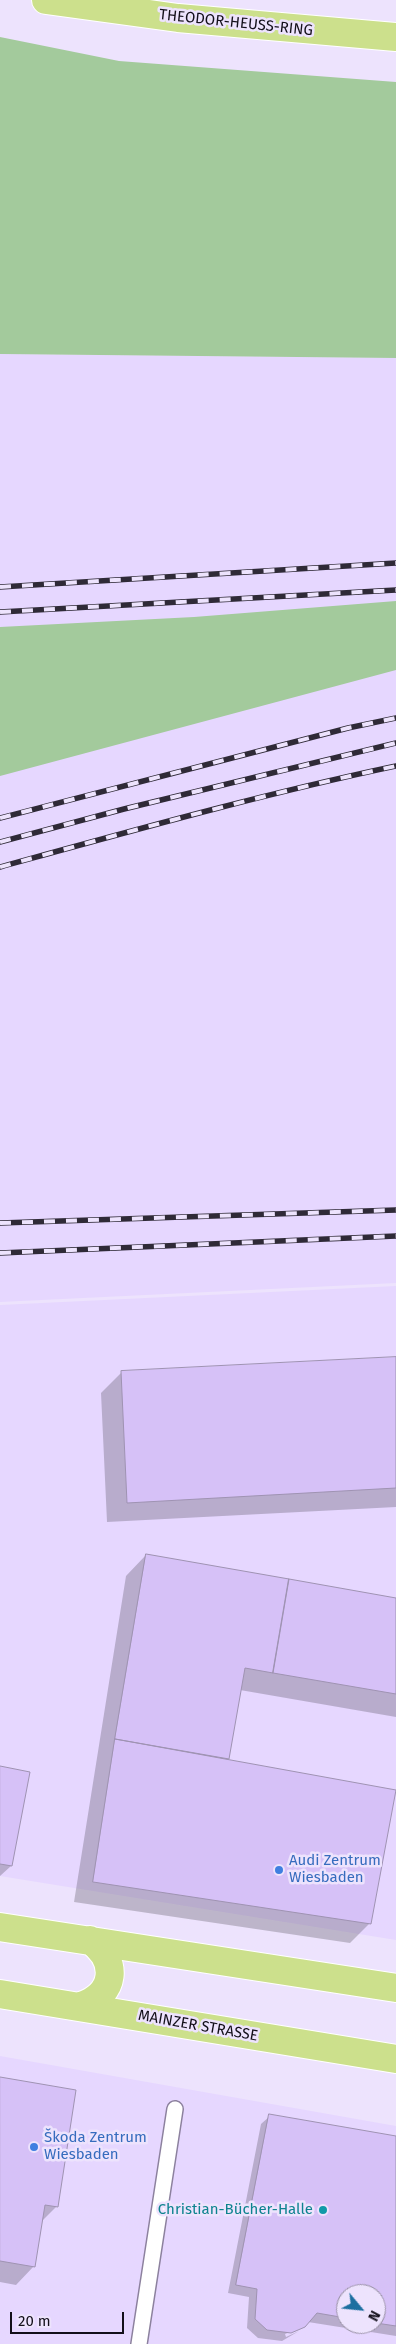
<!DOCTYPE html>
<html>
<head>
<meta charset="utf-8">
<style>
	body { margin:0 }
	#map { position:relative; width:396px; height:2344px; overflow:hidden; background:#ede3fd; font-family:"Fira Sans",sans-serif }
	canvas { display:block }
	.north { position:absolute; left:336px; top:2284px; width:50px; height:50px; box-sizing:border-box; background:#ede3fd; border:1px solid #968ea2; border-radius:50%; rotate:118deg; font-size:14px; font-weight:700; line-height:20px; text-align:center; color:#130f1a }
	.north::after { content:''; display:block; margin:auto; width:18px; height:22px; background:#1c6fa0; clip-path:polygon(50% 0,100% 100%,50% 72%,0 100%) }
	.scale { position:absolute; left:10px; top:2312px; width:114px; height:22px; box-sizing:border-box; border:2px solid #130f1a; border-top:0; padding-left:6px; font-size:15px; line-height:18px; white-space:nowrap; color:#130f1a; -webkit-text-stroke:4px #ede3fd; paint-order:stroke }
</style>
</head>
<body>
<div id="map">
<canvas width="396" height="2344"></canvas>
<div class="north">N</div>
<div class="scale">20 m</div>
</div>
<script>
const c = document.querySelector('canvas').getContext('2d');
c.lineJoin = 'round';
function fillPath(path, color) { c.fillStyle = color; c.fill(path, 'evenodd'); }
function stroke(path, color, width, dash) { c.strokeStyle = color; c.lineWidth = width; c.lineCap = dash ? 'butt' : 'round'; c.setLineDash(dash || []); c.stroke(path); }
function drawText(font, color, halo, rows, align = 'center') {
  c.font = font + ' "Fira Sans",sans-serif'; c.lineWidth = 5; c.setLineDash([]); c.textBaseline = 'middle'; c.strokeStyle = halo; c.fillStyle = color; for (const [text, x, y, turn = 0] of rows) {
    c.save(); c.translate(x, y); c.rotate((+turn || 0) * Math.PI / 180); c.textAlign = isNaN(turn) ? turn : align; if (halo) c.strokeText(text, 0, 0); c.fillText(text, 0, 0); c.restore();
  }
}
fillPath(new Path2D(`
	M0 354 396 358V1283L0 1302Z
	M396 1286V1940L0 1876V1305Z
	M0 2056 396 2126V2344H0ZM346 2294H376V2324H346Z`), '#e6d7ff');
fillPath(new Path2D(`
	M0 37 119 61 396 82V358L0 354Z
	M396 601V670L0 776V627L194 617Z`), '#a3ca9c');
fillPath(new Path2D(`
	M396 1358V1507L107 1522 101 1393 121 1373Z
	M146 1555 396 1599V1717L240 1690 228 1760 370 1923 350 1943 74 1902 126 1576Z
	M0 1767 11 1866 0 1876Z
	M0 2079 57 2206 41 2222 34 2266 16 2285 0 2282Z
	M270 2116 396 2137V2336L308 2322 304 2326 285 2334 286 2337 299 2331 282 2341 258 2338 247 2328 249 2297 228 2293 261 2124ZM346 2294H376V2324H346Z`), '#0003');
const building = new Path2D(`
	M396 1357V1488L127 1503 121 1371Z
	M146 1554 289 1579 273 1673 245 1668 229 1759 115 1739Z
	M289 1579 396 1598V1694L273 1673Z
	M115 1739 396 1790 371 1924 93 1882Z
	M0 1766 30 1772 12 1866 0 1864Z
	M0 2077 76 2090 58 2207 45 2205 35 2267 0 2261Z
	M269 2114 396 2136V2326L376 2323V2294H346V2318L317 2313 305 2327 291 2333 267 2330 255 2319 257 2289 236 2285Z`);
fillPath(building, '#d6c1f7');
stroke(building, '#9f93b2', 1);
const service = new Path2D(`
	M139 2344 175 2109`);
const primary = new Path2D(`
	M46 0 178 18 396 37
	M0 1927 396 1988
	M0 1994 396 2059
	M81 2006C116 1994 119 1961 90 1940`);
stroke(service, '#8c819e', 18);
stroke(primary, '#fff', 30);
stroke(service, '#fff', 15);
stroke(primary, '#cce08c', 28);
const rail = new Path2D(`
	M0 587 396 563
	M0 612 396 590
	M0 818 348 728 396 718
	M0 842 124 809 396 743
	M0 867C131 831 263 794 396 766
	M0 1223 396 1210
	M0 1253 396 1236`);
stroke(rail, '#2f2a37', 5.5);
stroke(rail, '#ede3fd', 4, [11]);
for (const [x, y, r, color] of [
	[279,1870,5,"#3f7fe0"],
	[34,2147,5,"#3f7fe0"],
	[323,2210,5,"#0f9aa8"]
]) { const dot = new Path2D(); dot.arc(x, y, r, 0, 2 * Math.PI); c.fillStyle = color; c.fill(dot); stroke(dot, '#ede3fd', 2); }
drawText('15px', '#130f1a', '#ede3fd', [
	["THEODOR-HEUSS-RING",236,23,6],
	["MAINZER STRASSE",198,2026,10]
]);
drawText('15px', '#366cbe', '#ede3fd', [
	["Audi Zentrum",289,1861],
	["Wiesbaden",289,1878],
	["Škoda Zentrum",44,2138],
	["Wiesbaden",44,2155]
], 'left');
drawText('15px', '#0d838f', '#ede3fd', [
	["Christian-Bücher-Halle",313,2210]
], 'right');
</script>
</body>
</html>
